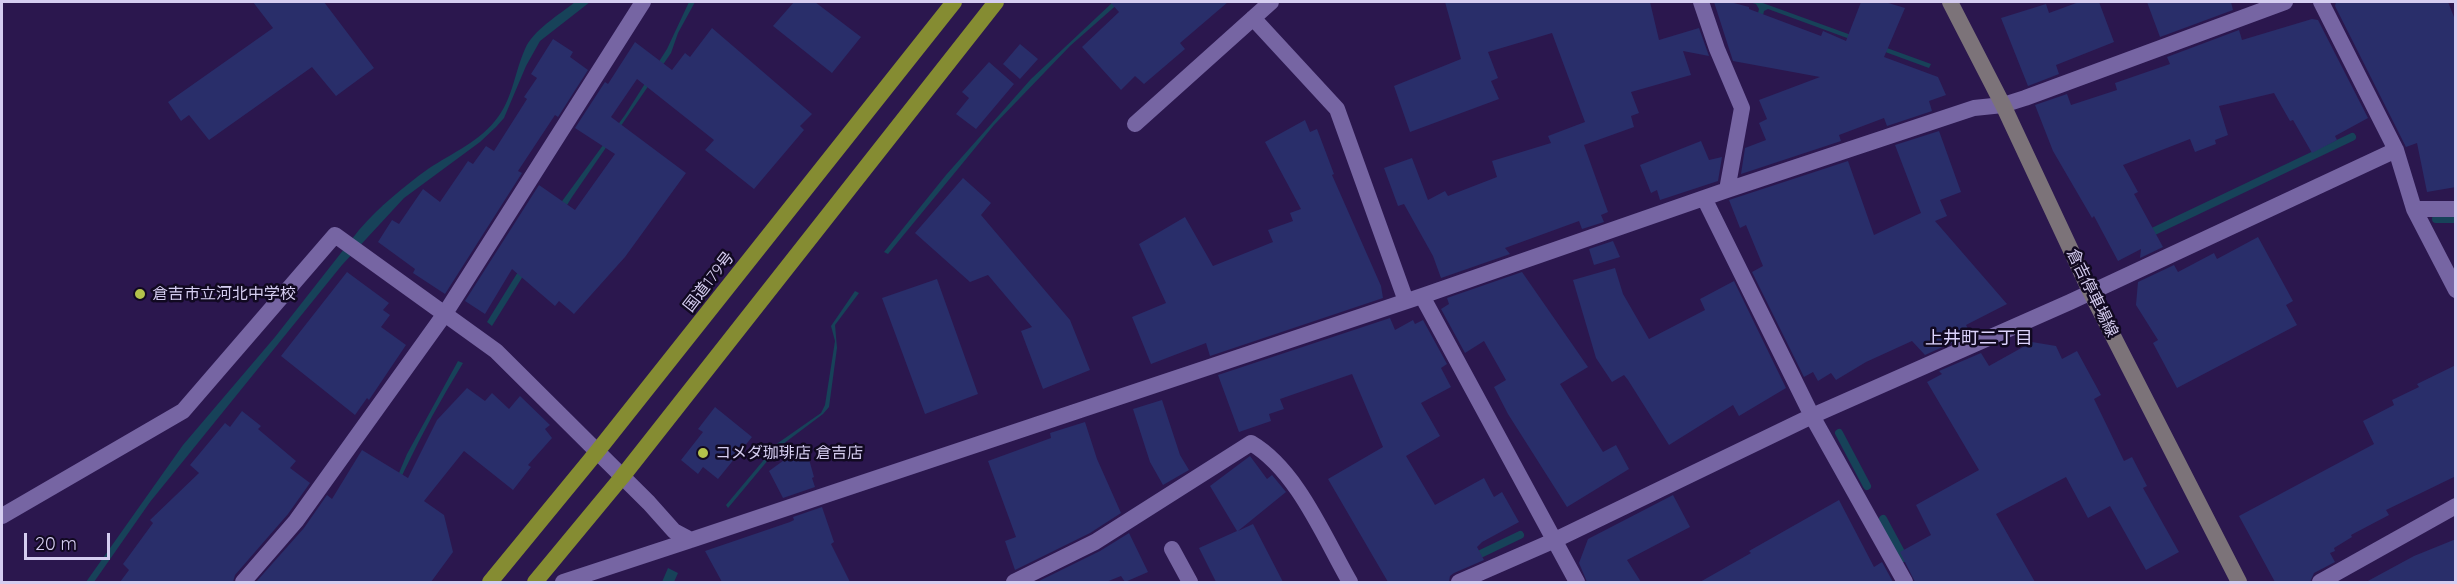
<!DOCTYPE html>
<html>
<head>
<meta charset="utf-8">
<style>
	body { margin:0 }
	#map { position:relative; width:2457px; height:584px; overflow:hidden; background:#2b174e; font-family:Quicksand,sans-serif }
	canvas { display:block }
	.frame { position:absolute; inset:0; border:3px solid #d5cdf0; pointer-events:none }
	.scale { position:absolute; left:24px; top:533px; width:86px; height:27px; box-sizing:border-box; border:3px solid #d5cdf0; border-top:0; padding-left:8px; font-size:18px; line-height:21px; white-space:nowrap; color:#d5cdf0; -webkit-text-stroke:4px #110921; paint-order:stroke }
</style>
</head>
<body>
<div id="map">
<canvas width="2457" height="584"></canvas>
<div class="frame"></div>
<div class="scale">20 m</div>
</div>
<script>
const c = document.querySelector('canvas').getContext('2d');
c.lineJoin = 'round';
function fillPath(path, color) { c.fillStyle = color; c.fill(path, 'evenodd'); }
function stroke(path, color, width, dash) { c.strokeStyle = color; c.lineWidth = width; c.lineCap = dash ? 'butt' : 'round'; c.setLineDash(dash || []); c.stroke(path); }
function drawText(font, color, halo, rows, align = 'center') {
  c.font = font + ' Quicksand,"Noto Sans JP",sans-serif'; c.lineWidth = 5; c.setLineDash([]); c.textBaseline = 'middle'; c.strokeStyle = halo; c.fillStyle = color; for (const [text, x, y, turn = 0] of rows) {
    c.save(); c.translate(x, y); c.rotate((+turn || 0) * Math.PI / 180); c.textAlign = isNaN(turn) ? turn : align; if (halo) c.strokeText(text, 0, 0); c.fillText(text, 0, 0); c.restore();
  }
}
fillPath(new Path2D(`
	M575 2H590L540 41 526 66 504 118 496 127 480 142 404 198 342 265 150 502 94 582H86L183 445 275 337 359 230C379 207 403 187 428 169 452 153 481 141 498 117 513 97 515 71 525 49 533 30 559 15 575 2Z
	M689 2H695L678 33 671 53 572 197 492 326 487 322 560 204 625 115 667 49Z
	M1113 2H1120L1070 46 994 125 888 254 884 252 946 175 1031 79Z
	M1749 2H1760L1931 64 1929 68 1768 9 1764 11 1754 55 1748 54 1759 9 1756 4Z
	M855 291 859 293 835 325 837 348 829 407 823 414 779 447 728 508 726 505 778 443 821 413 825 405 835 341 831 326Z
	M458 361 463 363C420 433 385 506 358 582H353L407 454Z
	M668 568 678 573 674 582H662Z`), '#174259');
stroke(new Path2D(`
	M2436 219H2456
	M2146 235 2352 137
	M1839 433 1867 486
	M1883 519 1904 558
	M1472 558 1520 535`), '#174259', 8);
fillPath(new Path2D(`
	M253 2H324L374 68 336 96 312 67 209 140 189 115 181 121 168 102 273 28Z
	M794 2H815L861 37 832 73 773 26Z
	M1110 2H1228L1180 43 1185 49 1144 84 1135 76 1121 90 1082 47 1119 12Z
	M1445 2H1650L1659 40 1699 28 1709 56 1683 51 1691 75 1631 92 1639 113 1631 116 1634 127 1584 145 1608 212 1601 215 1604 222 1582 229 1579 221 1505 248 1510 254 1441 278 1433 256 1404 204 1398 206 1384 168 1412 158 1428 200 1445 191 1448 196 1497 177 1492 161 1551 143 1548 136 1585 122 1552 33 1488 52 1498 78 1491 81 1499 99 1410 132 1394 86 1461 59Z
	M1714 2H1730L1749 7V9L1821 36 1823 31 1846 41 1861 2H1885L1905 8 1884 57 1938 77 1946 95 1929 101 1932 111 1887 126 1884 118 1839 135 1841 141 1741 174 1745 148 1766 140 1759 123 1767 119 1759 100 1820 77 1733 61Z
	M2079 2H2099L2114 42 2056 65 2059 74 2028 86 2001 18 2046 4 2049 13Z
	M2147 2H2231L2233 10 2160 37Z
	M2336 2H2448L2456 22V187L2427 192 2417 143 2406 147 2335 6Z
	M2312 19 2318 20 2368 118 2335 136 2337 140 2312 153 2293 120 2290 121 2274 93 2219 106 2228 135 2215 140 2216 144 2195 152 2190 139 2123 165 2138 192 2134 194 2163 247 2140 258 2141 249 2118 261 2094 216 2092 218 2053 151 2035 105 2067 94 2071 105 2117 90 2115 83 2170 64 2167 57 2239 30 2242 40Z
	M712 28 812 114 800 126 804 130 754 189 705 150 714 140 637 79 611 117 686 173 625 257 574 314 559 301 555 306 512 269 485 314 465 301 539 185 575 210 615 154 575 128 605 82 608 84 635 42 672 70 685 53 690 57Z
	M553 39 573 52 570 57 588 70 558 117 555 115 518 171 522 173 445 294 413 273 415 269 378 242 392 220 399 224 423 189 440 202 468 161 473 164 486 146 494 151 527 99 524 97 537 78 531 74Z
	M1020 44 1038 59 1020 79 1003 64Z
	M989 62 1014 84 976 129 956 114 969 98 962 92Z
	M1305 120 1310 132 1317 129 1334 174 1332 175 1381 286 1383 298 1210 356 1206 343 1151 364 1132 317 1166 303 1139 244 1185 217 1213 266 1273 242 1268 230 1293 221 1290 213 1301 209 1265 142Z
	M1939 131 1961 192 1940 200 1947 216 1935 221 2007 304 1966 325 1971 334 1925 355 1912 341 1866 362 1836 380 1831 373 1818 381 1813 372 1804 377 1752 272 1763 266 1746 225 1740 228 1729 200 1848 161 1874 235 1921 213 1895 145Z
	M1701 141 1709 160 1722 157 1718 181 1660 200 1657 190 1651 193 1640 165Z
	M963 178 991 203 981 215 1070 320 1090 370 1043 389 1021 331 1032 327 988 275 970 282 915 233Z
	M2258 237 2293 301 2286 305 2297 325 2177 388 2153 343 2158 340 2136 305 2138 282 2174 265 2178 272 2214 253 2217 259Z
	M1613 241 1620 257 1594 265 1589 249Z
	M1615 268 1623 294 1649 339 1705 310 1700 299 1734 281 1786 388 1739 416 1733 405 1669 445 1628 380 1624 375 1612 382 1596 358 1573 280Z
	M347 272 389 303 383 310 390 315 381 327 406 345 369 400 367 398 355 415 281 356Z
	M1522 272 1588 367 1560 384 1603 452 1616 445 1629 469 1567 507 1508 414 1494 387 1506 380 1484 341 1465 353 1441 309 1449 304 1447 298Z
	M937 279 978 394 925 414 882 298Z
	M1390 318 1395 330 1413 320 1415 324 1423 320 1447 364 1441 368 1451 387 1421 403 1440 436 1406 456 1435 505 1484 478 1494 497 1502 492 1519 522 1482 542 1477 547 1484 560 1454 573 1450 576 1449 582H1388L1328 479 1383 447 1352 374 1280 399 1284 409 1269 414 1271 421 1239 432 1218 375Z
	M2032 342 2056 346 2062 359 2077 351 2101 395 2094 399 2124 461 2132 457 2147 486 2143 488 2179 552 2146 570 2110 506 2088 518 2066 477 1996 514 2035 582H1915L1900 552 1931 535 1916 505 1979 470 1927 382 1942 374 1939 371 1981 353 1989 366Z
	M2456 365V476L2386 510 2389 515 2351 535 2352 537 2334 548 2335 551 2330 553 2335 562 2314 573 2310 582H2275L2239 516 2374 444 2363 421 2394 405 2392 400 2419 387 2417 384Z
	M467 388 485 401 492 393 509 409 520 396 550 425 545 429 552 438 528 465 531 467 513 490 464 451 424 501 444 515 453 552 431 582H256L304 528 327 495 332 499 362 450 408 478 437 420Z
	M1162 400 1180 455 1189 470 1163 485 1150 462 1133 409Z
	M715 407 752 437 718 479 703 467 698 474 681 460 703 432 698 429Z
	M242 411 261 426 258 429 296 461 290 468 310 483 288 514 235 575 233 582H120L129 570 123 564 153 523 150 520 199 473 190 465 225 423 230 427Z
	M1085 422 1097 459 1121 513 1090 533 1015 570 1005 541 1016 537 988 461 1051 438 1050 433Z
	M805 445 814 477 812 478 815 487 783 498 769 471Z
	M1250 456 1267 479 1272 475 1286 492 1238 531 1253 524 1283 582H1216L1199 548 1237 531 1210 486Z
	M1673 495 1690 527 1627 560 1641 582H1587L1579 563 1588 539Z
	M1839 500 1874 567 1882 562 1893 582H1700L1751 553 1749 551Z
	M822 507 834 542 831 544 850 582H722L705 551 790 522 794 520 793 517Z
	M1129 533 1148 572 1125 582 1121 576 1106 582H1037L1100 551Z
	M2456 539V582H2366L2414 556Z`), '#292e6a');
stroke(new Path2D(`
	M1701 2 1717 49 1742 108 1727 190
	M2321 2 2396 150 2414 209 2456 290
	M1253 18 1337 109 1406 301
	M1135 124 1271 2
	M1704 198 1812 416 1905 582
	M2414 209H2456
	M1422 296 1577 582
	M2 516 183 411 335 235 496 351 649 503 674 531 691 540 1422 296 1727 190 1974 108 2003 105 2025 98 2285 2
	M1172 549 1190 582
	M243 582 296 521 444 315 643 2
	M563 582 691 540
	M1014 582 1095 542 1251 443C1297 470 1324 537 1350 582
	M1459 582 1553 541 1812 416 2070 302 2396 150
	M2320 582 2456 506`), '#7665a3', 16);
stroke(new Path2D(`
	M1950 2 2003 105 2090 291 2239 582`), '#7c7379', 16);
stroke(new Path2D(`
	M490 582 596 453 954 2
	M535 582 622 477 996 2`), '#858c32', 16);
for (const [x, y, r, color] of [
	[140,294,6,"#b3c24b"],
	[703,453,6,"#b3c24b"]
]) { const dot = new Path2D(); dot.arc(x, y, r, 0, 2 * Math.PI); c.fillStyle = color; c.fill(dot); stroke(dot, '#110921', 2); }
drawText('16px', '#d5cdf0', '#110921', [
	["国道179号",709,282,-52],
	["倉吉停車場線",2092,293,64]
]);
drawText('16px', '#d5cdf0', '#110921', [
	["倉吉市立河北中学校",152,294],
	["コメダ珈琲店 倉吉店",715,453]
], 'left');
drawText('18px', '#dcd2fc', '#110921', [
	["上井町二丁目",1979,339]
]);
</script>
</body>
</html>
